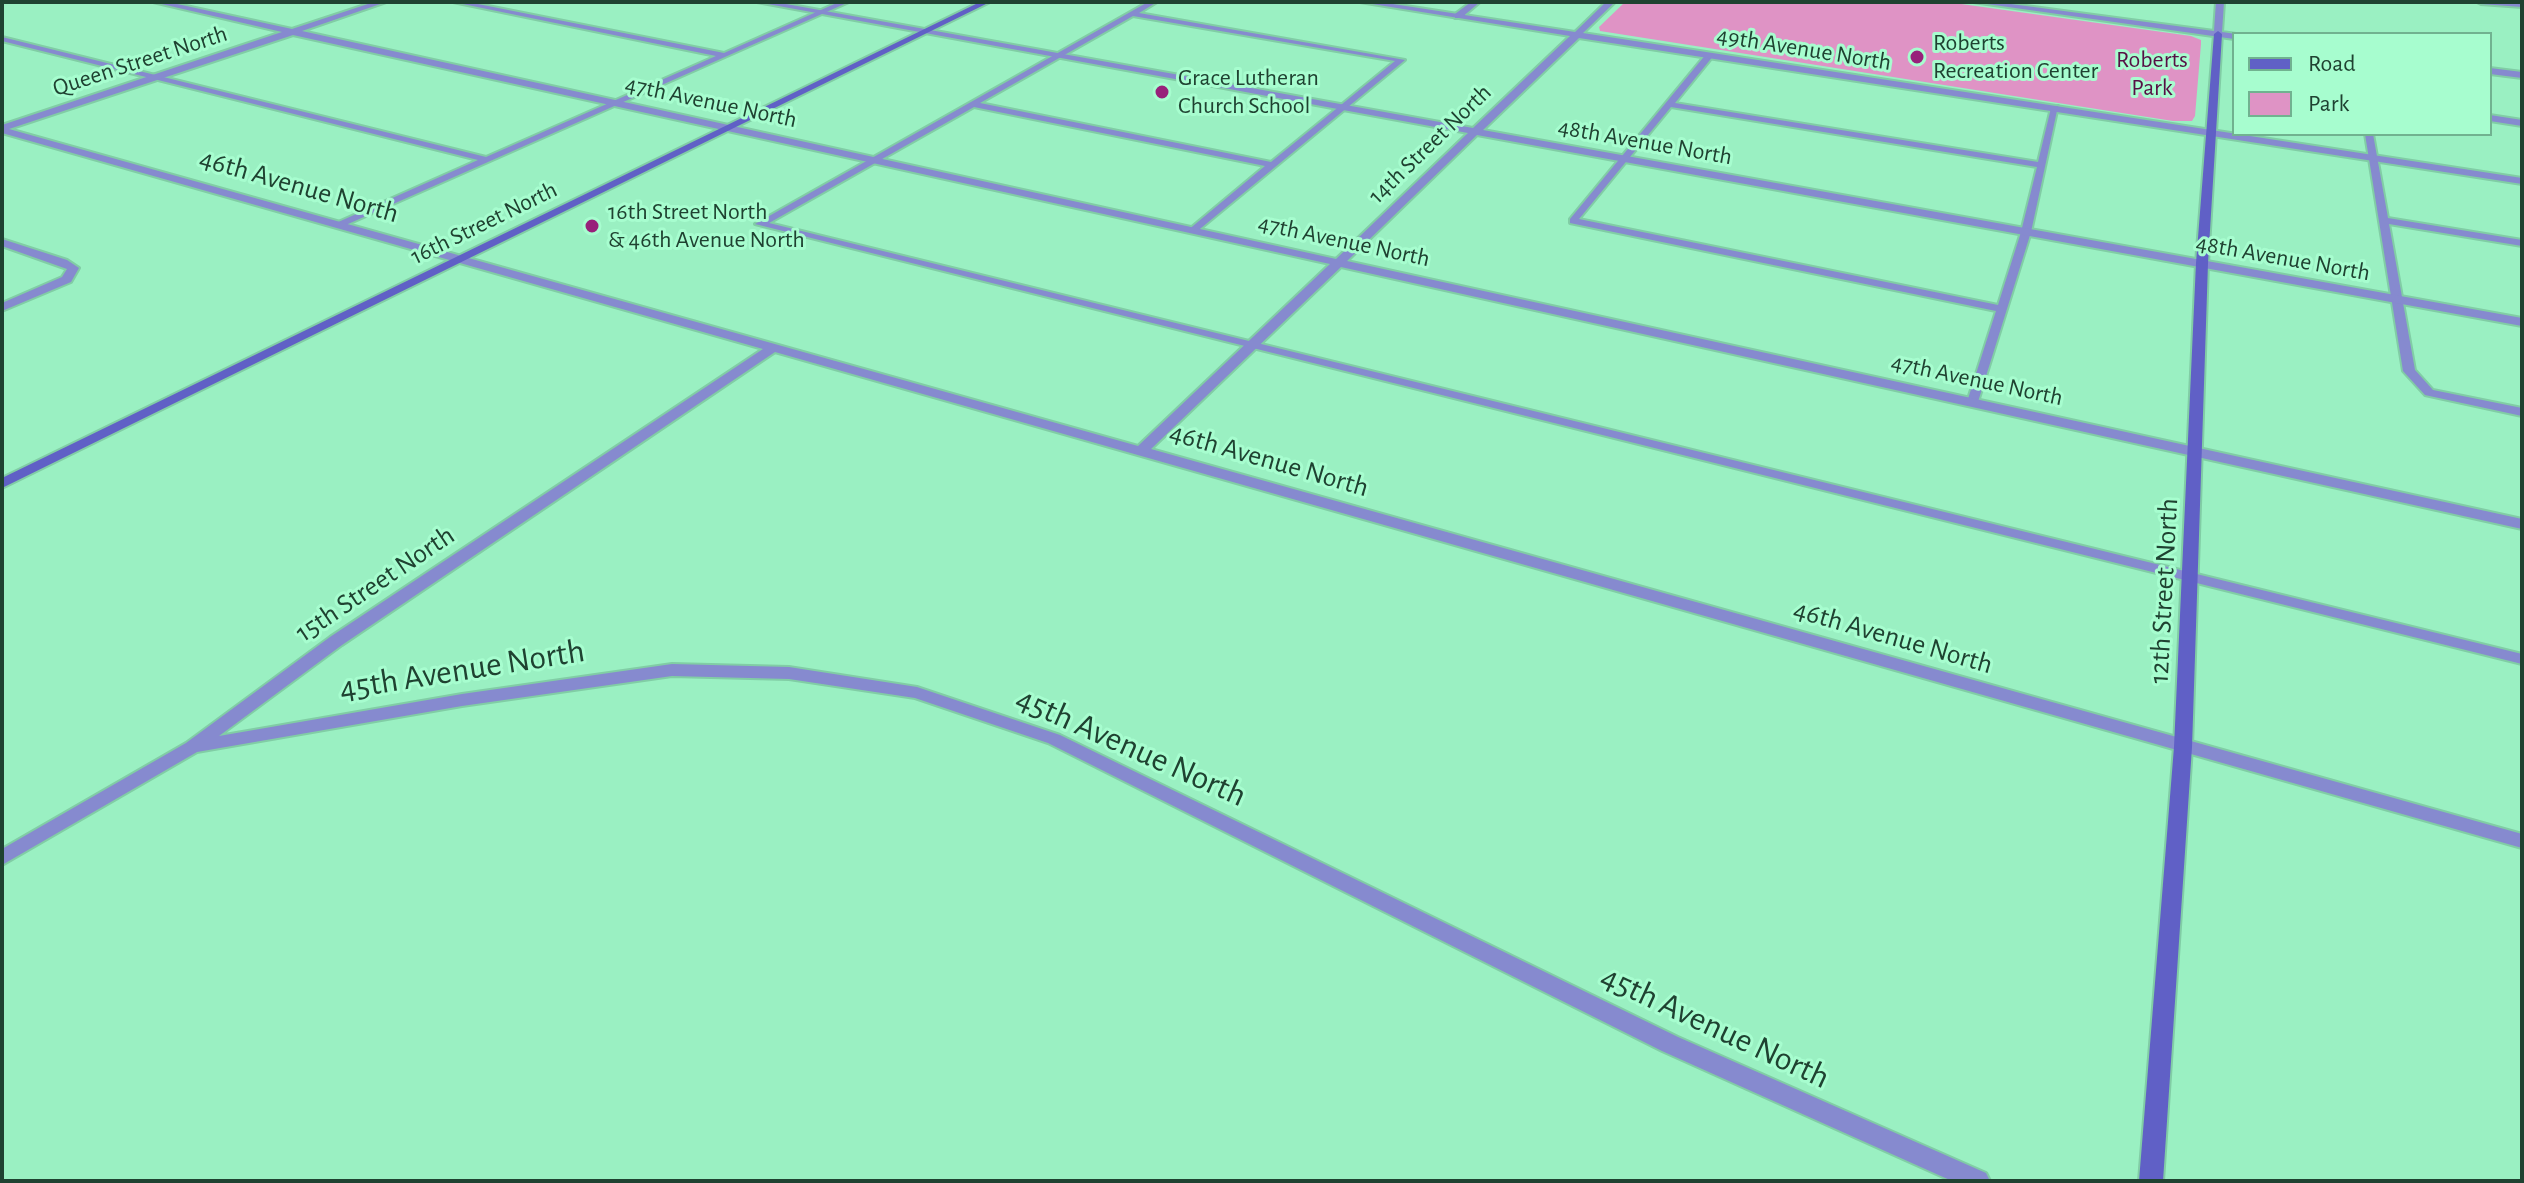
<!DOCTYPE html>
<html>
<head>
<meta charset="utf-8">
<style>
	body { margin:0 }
	#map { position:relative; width:2524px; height:1183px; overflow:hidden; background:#9af0c2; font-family:"Alegreya Sans",sans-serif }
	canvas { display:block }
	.frame { position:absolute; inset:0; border:4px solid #1f4231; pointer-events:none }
	.legend { position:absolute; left:2232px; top:32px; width:260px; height:104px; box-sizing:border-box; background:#a7fdcf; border:2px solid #71b290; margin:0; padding:10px 14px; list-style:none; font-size:24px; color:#1f4231 }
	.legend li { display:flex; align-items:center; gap:16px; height:40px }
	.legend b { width:40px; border:2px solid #71b290 }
</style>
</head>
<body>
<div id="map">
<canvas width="2524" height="1183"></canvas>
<div class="frame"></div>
<ul class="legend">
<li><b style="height:10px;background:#6060c6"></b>Road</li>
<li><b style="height:22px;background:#df93c5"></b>Park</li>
</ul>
</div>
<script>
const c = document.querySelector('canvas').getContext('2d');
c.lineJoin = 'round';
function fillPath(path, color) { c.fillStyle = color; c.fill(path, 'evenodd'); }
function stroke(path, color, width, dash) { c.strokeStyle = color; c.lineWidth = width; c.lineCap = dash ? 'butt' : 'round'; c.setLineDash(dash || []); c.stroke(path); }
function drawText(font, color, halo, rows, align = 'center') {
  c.font = font + ' "Alegreya Sans",sans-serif'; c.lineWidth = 6; c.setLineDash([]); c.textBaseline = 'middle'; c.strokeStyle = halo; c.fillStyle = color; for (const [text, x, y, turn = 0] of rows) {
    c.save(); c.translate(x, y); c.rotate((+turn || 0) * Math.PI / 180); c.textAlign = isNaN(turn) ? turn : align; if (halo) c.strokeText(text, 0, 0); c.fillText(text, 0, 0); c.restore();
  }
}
fillPath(new Path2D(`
	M1625 2H1947L2191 36 2201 40V44L2195 116 2192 121H2173L1600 31 1599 27Z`), '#df93c5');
const lane = new Path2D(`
	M453 2H468L724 53 839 2H849L339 228 334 225 336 223 478 160 2 41V37L486 157 716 56Z
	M1148 2H1157L1139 13 1405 60 1195 233 1187 231 1265 166 974 107 769 223 2522 654V664L755 224ZM1133 16 1395 61 1271 162 980 103Z
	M1471 2H1480L1461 18H1455V14Z
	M1707 53 1714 55 1675 103 2038 162 2051 108 2058 106 2031 232 1977 405H1969L1967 402 1996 311 1570 223V219ZM1671 107 2037 167 2021 232 1998 305 1579 219Z
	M2490 115 2522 120V126L2490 121Z
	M2365 134H2373L2388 218 2522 240V246L2389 224 2415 370 2433 390 2522 408V416L2425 395 2403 371Z`);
const street = new Path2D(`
	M153 2H168L292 29 374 2H386L302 31 1336 259 1468 133 757 2H775L1473 128 1570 36 1360 2H1380L1575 32 1606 2H1615L1583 33 2522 178V184L1579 38 1483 130 2522 318V326L1477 135 1347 261 2522 519V529L1341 267 1151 449 2522 834V848L775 352 342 645 219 736 462 694 672 664 789 667 917 687 1060 735 1678 1037 1986 1173 1990 1181H1952L1662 1051 1048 743 915 698 789 679 672 676 462 706 197 752 2 865V849L186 743 330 637 763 349 2 133V125L282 32ZM293 35 1330 264 1138 446 9 129Z
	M1973 2H1996L2214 31 2216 2H2224L2222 32 2236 34H2234V39Z
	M2477 2 2522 3V7L2481 4Z
	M2490 68 2522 72V78L2490 74Z
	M2 239 67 260 79 268 71 282 2 311V303L62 277 67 269 2 246Z`);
const secondary = new Path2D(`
	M980 2H990L2 488V478Z
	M2218 31 2222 34 2208 263 2192 747 2163 1181H2139L2174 747 2196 263 2214 34Z`);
stroke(lane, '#81cda5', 4);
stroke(street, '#81cda5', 4);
stroke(secondary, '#81cda5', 4);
fillPath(lane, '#868acf');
fillPath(street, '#868acf');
fillPath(secondary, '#6060c6');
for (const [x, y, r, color] of [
	[1917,57,8,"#98207a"],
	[1162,92,8,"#98207a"],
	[592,226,8,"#98207a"]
]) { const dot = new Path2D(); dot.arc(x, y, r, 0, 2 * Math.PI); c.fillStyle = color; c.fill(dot); stroke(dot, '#a7fdcf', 3); }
drawText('24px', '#1f4231', '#a7fdcf', [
	["Roberts",1933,43],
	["Recreation Center",1933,71],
	["Grace Lutheran",1178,78],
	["Church School",1178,106],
	["16th Street North",608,212],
	["& 46th Avenue North",608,240]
], 'left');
drawText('24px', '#1f4231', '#a7fdcf', [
	["49th Avenue North",1804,49,9],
	["Queen Street North",140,61,-18],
	["47th Avenue North",711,102,12],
	["48th Avenue North",1645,142,10],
	["14th Street North",1430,144,-44],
	["16th Street North",484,223,-26],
	["47th Avenue North",1344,241,12],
	["48th Avenue North",2283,258,10],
	["47th Avenue North",1977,380,12]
]);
drawText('24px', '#571045', '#a7fdcf', [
	["Roberts",2152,60],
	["Park",2152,88]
]);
drawText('28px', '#1f4231', '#a7fdcf', [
	["46th Avenue North",299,186,16],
	["46th Avenue North",1269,460,16],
	["15th Street North",375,584,-34],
	["12th Street North",2164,591,-87],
	["46th Avenue North",1893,637,16]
]);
drawText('34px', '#1f4231', '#a7fdcf', [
	["45th Avenue North",462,670,-9],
	["45th Avenue North",1131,747,24],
	["45th Avenue North",1715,1027,25]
]);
</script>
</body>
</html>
